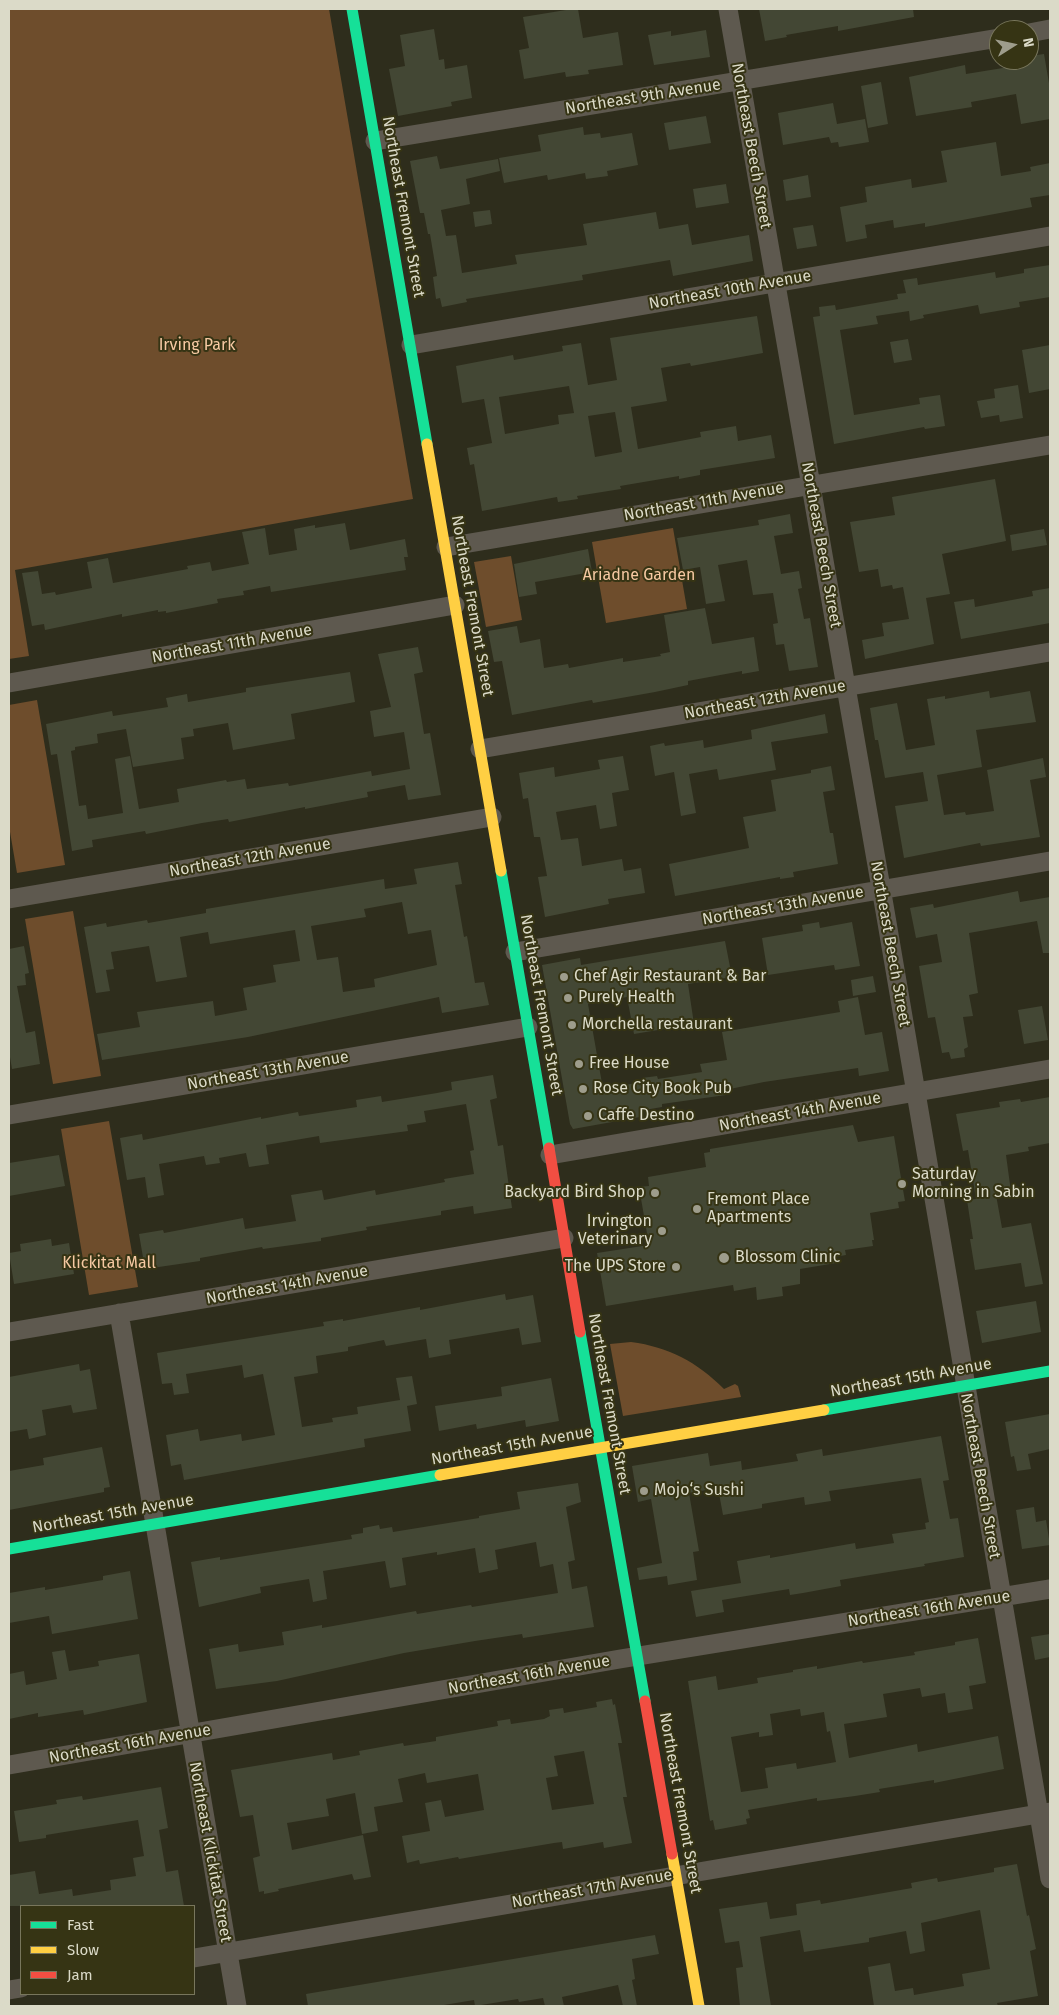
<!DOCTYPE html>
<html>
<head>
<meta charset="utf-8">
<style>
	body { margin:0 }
	#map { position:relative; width:1059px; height:2015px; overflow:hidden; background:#2e2d1c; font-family:"Fira Sans",sans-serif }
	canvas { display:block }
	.frame { position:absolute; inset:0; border:10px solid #dbdac8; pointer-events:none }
	.legend { position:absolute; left:20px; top:1905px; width:175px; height:90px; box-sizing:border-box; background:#363414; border:1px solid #78765c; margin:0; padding:6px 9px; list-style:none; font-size:15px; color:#dbdac8 }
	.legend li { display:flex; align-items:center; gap:10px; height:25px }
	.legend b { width:25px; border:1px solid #78765c }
	.north { position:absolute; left:989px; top:20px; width:50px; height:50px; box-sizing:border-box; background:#363414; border:1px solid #78765c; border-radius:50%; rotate:80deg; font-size:14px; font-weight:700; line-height:20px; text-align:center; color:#dbdac8 }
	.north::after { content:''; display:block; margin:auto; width:18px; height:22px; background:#9e9d8c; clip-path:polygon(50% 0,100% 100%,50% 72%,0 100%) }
</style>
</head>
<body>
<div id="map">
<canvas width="1059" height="2015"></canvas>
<div class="frame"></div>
<ul class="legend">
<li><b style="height:6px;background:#16e098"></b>Fast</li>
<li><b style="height:6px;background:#ffcf43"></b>Slow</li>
<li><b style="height:6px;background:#f24e42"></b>Jam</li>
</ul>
<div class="north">N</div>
</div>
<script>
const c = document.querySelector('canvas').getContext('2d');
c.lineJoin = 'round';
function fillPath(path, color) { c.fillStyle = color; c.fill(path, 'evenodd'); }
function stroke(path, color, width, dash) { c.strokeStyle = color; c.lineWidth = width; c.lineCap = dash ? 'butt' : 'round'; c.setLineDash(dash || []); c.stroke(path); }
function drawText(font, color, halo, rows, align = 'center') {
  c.font = font + ' "Fira Sans",sans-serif'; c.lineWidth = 4; c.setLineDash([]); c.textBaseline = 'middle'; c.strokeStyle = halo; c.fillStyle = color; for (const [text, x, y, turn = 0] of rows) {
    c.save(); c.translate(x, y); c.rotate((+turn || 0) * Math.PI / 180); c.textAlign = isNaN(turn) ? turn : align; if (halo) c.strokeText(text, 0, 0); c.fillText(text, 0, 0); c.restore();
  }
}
fillPath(new Path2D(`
	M9 9H329L413 499 15 570 29 656 9 659Z
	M673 528 687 609 606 623 592 542Z
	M511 556 522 620 486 627 474 562Z
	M37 700 65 865 17 873 9 826V705Z
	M73 911 101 1076 53 1084 25 919Z
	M109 1121 138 1287 89 1295 61 1129Z
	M631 1342C669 1347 697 1362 724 1389L735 1384 738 1386 741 1397 623 1416 610 1344Z`), '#6e4d2c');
fillPath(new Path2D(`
	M572 9H578L583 38 618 32 623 65 588 70 589 74 566 77 565 72 524 79 519 50 529 48 523 17Z
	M759 9H913L914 17 838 31V26L786 35 787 37 765 41Z
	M434 29 439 60 444 59 445 69 467 65 472 98 451 102 452 106 398 116 389 69 405 66 400 35Z
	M706 30 710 57 654 65 648 35 671 31V36Z
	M1044 54 1050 89V119L1021 124 1016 94 971 102 972 107 916 116 909 77 965 65 966 74 1009 67 1008 64 1030 60V56Z
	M881 82 888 124 868 128 861 86Z
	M833 103 837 124 865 119 869 142 839 147 838 142 831 143 829 137 783 145 778 113Z
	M706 116 711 143 669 150 664 123Z
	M583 127 584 135 600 133 601 138 632 133 638 165 607 171 608 176 586 179 585 173 548 180 547 175 504 183 499 158 541 151 538 135Z
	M996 142 1001 176 1031 171 1030 167 1050 163V195L1030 198 1032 207 925 227V223L894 228 893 220 865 225 867 238 846 242 840 207 867 202 865 187 911 179 912 188 947 182 941 151Z
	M437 156 440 169 498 159 500 171 466 179 470 204 441 210 446 236 456 235 462 273 517 264 515 255 587 245 583 224 656 212 659 229 688 224 692 245 749 235 753 261 673 276 670 260 582 275 583 280 466 299 467 302 442 307 440 298 436 299 433 277 437 276 430 234H428L424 213H420L410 161Z
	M808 175 811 197 786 201 783 180Z
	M726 184 729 203 696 208 693 189Z
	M490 210 492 224 475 227 473 212Z
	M813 225 817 246 797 249 793 228Z
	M1050 265V297L1019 302 1020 307 980 314 978 305 923 315 924 318 910 321 909 311 876 316 878 324 840 330 854 415 920 404 919 398 940 395 945 426 925 429 924 427 834 444 813 317 820 316 819 307 835 305 836 310 898 299 897 294 906 293 903 280 917 278 918 285 995 272 996 278 1024 273V269Z
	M757 316 763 353 691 366 690 363 661 368 667 401 631 407 638 449 701 437 700 432 736 426 738 441 771 435 775 458 700 470V475L679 479V476L620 486 621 489 577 496 578 499 558 502 557 497 482 511 474 464 470 465 467 448 492 443 484 399 462 403 456 366 513 355 514 360 563 351 562 346 581 343 588 385 617 380 610 338ZM569 386 574 413 558 415 559 424 505 434 499 397ZM615 412 622 452 595 457 588 416Z
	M908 339 912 360 894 363 890 342Z
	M1050 345V389L1029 393 1022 350Z
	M1018 385 1023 418 1000 422 999 415 981 418 977 401 995 398 994 389Z
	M995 479 1006 541 942 554 950 594 926 598 934 644 865 659 862 640 884 636 882 623 909 619 903 587 893 589 892 585 881 587 878 569 859 572 850 522 895 515 892 497Z
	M790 514 793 533 774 536 781 574 799 571 802 588 798 589 804 619 810 618 818 667 789 671 784 644 776 645 773 624 778 623 773 593 753 595 747 560 718 565 725 601 706 604 700 567 683 570 677 538 759 525 758 520Z
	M345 523 350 550 405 539 408 557H404L406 570 271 592 270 586 243 591 244 595 217 599 218 603 166 613V611L158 612V610L122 617V614L45 630 44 624 32 626 22 573 38 571 42 594 55 592 56 595 92 588 87 562 108 558 113 583 188 569 187 566 210 562 212 571 249 564 242 532 265 528 269 555 297 550 294 529 315 525V528Z
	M1044 529 1047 545 1012 551 1010 535Z
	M588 549 592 572 535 582 537 594 519 597 514 564Z
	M1050 588V623L961 639 954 602 974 599 975 607 1033 596 1032 591Z
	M705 608 712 644 754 637 759 671 742 674V671L688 681V685L655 692 593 703 592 700 512 715 502 661 494 662 488 631 517 626 520 643 540 639 544 668 568 664 569 668 623 658V662L661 656 660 654 670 652 664 615Z
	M418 647 423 672 414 674 424 734 430 733 441 795 408 800 405 785 367 792 368 797 305 809V807L229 822 228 819 202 823 146 834 145 831 92 840 93 847 72 851 57 754 51 755 46 724 112 711 113 716 168 707 166 698 187 694 188 702 246 692V688L350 672 355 702 291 714 295 739 233 750 228 723 193 729 194 736 181 738 184 759 133 767 126 729 97 734 98 743 75 747V750L71 751 79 806 86 805 88 819 123 813 115 759 130 756 139 809 179 802 177 789 226 780 227 782 245 779 247 789 288 783 289 786 371 771 372 776 410 769 404 732 374 737 370 711 391 707 378 654Z
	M989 691 990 698 1030 691 1036 722 976 730 982 767 937 775 944 815 965 812 966 815 994 811 987 770 1043 758 1046 777 1030 780 1040 837 981 846 980 843 904 858 895 806 928 801 923 772 885 778 878 740H875L870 708 897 703 906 750 935 745 927 699 945 696V699Z
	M825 714 828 733 771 742 776 770 719 780 717 769 689 774 696 813 681 816 674 772 655 776 650 746 664 743 665 746 703 740 704 748 752 739 751 730Z
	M623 756 629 790 612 793 617 826 600 829 596 805 556 812 561 840 578 838 582 866 622 859 624 871 641 868 645 893 608 899 609 904 545 917 538 877 547 876 540 837H534L528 798 523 799 519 773 554 767 555 777 600 769 598 760Z
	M831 766 835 790 823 792 830 833H833L838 864 793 872 794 877 780 879V877L675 896 669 864 749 848 743 817 776 811 771 780 811 773V770Z
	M458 862 462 884 455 885 464 937 467 936 475 983 484 982 489 1005 442 1013 439 997 248 1037 102 1060 97 1034 140 1027 137 1012 213 1001 215 1016 247 1010 243 988 276 982 273 965 300 961 295 930 210 944 208 932 180 937 187 977 156 982 149 946 111 952 114 969 106 970 110 991 96 993 84 927 106 923 107 927 147 920 148 923 206 913V909L384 879 385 889 417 884 414 869ZM402 902 408 934 431 930 437 965 374 979 375 987 343 992 338 957 317 960 311 926 366 917 364 909Z
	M1018 891 1020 902 1050 897V953H1043L1037 921 969 933 978 993 969 995 973 1016 963 1017 968 1047 964 1049 965 1057 951 1059 949 1052 942 1053 935 1017 928 1018 919 966 942 962 937 934 916 938 910 908 933 904 934 908Z
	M819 922 820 928 852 922 860 966 835 970 834 965 768 975 762 938 803 931 802 925Z
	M725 941 732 977 688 984 694 1024 634 1034 627 997 588 1004 603 1089 642 1082V1078L657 1076 658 1079 702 1072 700 1064 727 1060 722 1032 840 1012 838 1001 858 997 865 1035 882 1032 889 1071 859 1076 858 1068 764 1082 725 1090 726 1095 662 1104V1107L639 1111 640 1117 573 1129 570 1124 542 965 580 958 581 965Z
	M24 946 29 973 25 974 26 985 17 986 26 1033 35 1031 40 1064 12 1069 9 1051V949Z
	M873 976 876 992 853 996 851 980Z
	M1042 1006 1048 1040 1024 1044 1018 1010Z
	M493 1075 497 1098 490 1100 498 1146 503 1145 512 1208 474 1214 473 1206 441 1211V1215L366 1227 367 1230 321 1238V1241L263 1249 262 1247 200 1258V1261L145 1269 139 1234 163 1230 164 1233 243 1218 245 1229 296 1221 291 1195 322 1190 324 1200 375 1190 376 1195 445 1182 444 1179 474 1174 470 1151 474 1150 466 1104 424 1111 426 1122 407 1125 408 1131 320 1143 319 1136 266 1145 269 1164 249 1167 246 1153 219 1158 220 1163 206 1165 204 1156 159 1164 164 1195 148 1198 145 1177 127 1180 120 1138 142 1134 143 1140 261 1117V1119L298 1112 299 1116 357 1107 356 1100 381 1096 382 1102 437 1093 452 1090 451 1082Z
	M1050 1097V1143L1028 1147 1029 1151 1006 1155 1011 1192 996 1195 1002 1228 1031 1223 1043 1284 1025 1287 1021 1263 975 1270 970 1239H973L967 1200 976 1199 968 1150 963 1151 956 1114 1000 1107 999 1102 1020 1099 1021 1102Z
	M853 1125 858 1142 894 1136 902 1184 905 1201 898 1202 899 1208 870 1213 874 1240H872L873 1246 845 1250 846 1255 835 1257 836 1263 800 1269V1284L782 1287 783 1296 757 1300 756 1287 734 1291 733 1285 606 1306 597 1253 649 1245 639 1187 649 1186 648 1177 706 1167 704 1153 710 1152V1149Z
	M59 1155 65 1186 9 1196V1163Z
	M51 1239 52 1246 69 1243 74 1274 14 1284 9 1253 21 1251 20 1244Z
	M505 1294 506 1300 533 1295 541 1342 522 1345 519 1328 449 1340 451 1354 429 1358 426 1339 386 1346 384 1340 348 1347V1351L316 1356 318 1373 294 1377 302 1427 333 1422 332 1418 358 1414 357 1407 400 1400 396 1378 412 1376 417 1404 407 1406 411 1431 364 1439 365 1447 184 1480 181 1464 171 1466 166 1435 198 1429 200 1441 241 1434 242 1441 275 1435 263 1374 244 1378 242 1365 186 1374 189 1393 174 1395 172 1383 162 1384 157 1353 324 1326 323 1322 343 1319V1321L420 1307V1310Z
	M1036 1301 1041 1332 982 1343 976 1311Z
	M79 1364 80 1371 90 1369 97 1409 73 1413 71 1405 42 1410 46 1435 29 1439 27 1429 9 1432V1377Z
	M551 1378 559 1421 526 1427 525 1420 477 1429 476 1424 439 1431 435 1406 502 1396 501 1387Z
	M1050 1414V1449L1028 1454 1031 1469 1017 1471 1014 1456 1011 1457 1005 1422Z
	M941 1436 949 1480 943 1481 950 1519 958 1518 964 1557 924 1564 925 1566 840 1580 841 1586 803 1593 790 1595 789 1589 722 1600 724 1612 696 1617 691 1591 741 1583 737 1561 770 1555V1558L855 1543 856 1549 894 1543 892 1534 926 1529 925 1523 929 1522 921 1478 829 1491 831 1501 805 1505 804 1497 762 1504V1508L723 1515 718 1488 689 1493 699 1551 693 1552 697 1580 668 1585 667 1576 639 1580 637 1568 662 1563 651 1499 638 1502 632 1466 708 1453 710 1466 741 1461 742 1470 798 1461 796 1454 822 1449 823 1456Z
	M102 1447 110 1487 104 1488V1492L9 1510V1471L44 1465 43 1458Z
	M578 1483 581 1502 566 1507 575 1560 568 1562 572 1589 587 1586 594 1627 523 1638 522 1634 475 1641 404 1653 277 1681 216 1689 209 1649 238 1644 239 1652 284 1645 282 1632 322 1625V1628L416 1611 417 1614 471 1605 472 1607 558 1593 553 1564 540 1567 536 1542 495 1550 498 1569 479 1573 475 1548 437 1555V1552L402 1558 406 1585 390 1588 385 1561 323 1571 327 1599 313 1602 309 1579 260 1587 261 1593 199 1607 191 1562 220 1557V1560L352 1539 351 1535 363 1533V1528L379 1525 380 1529 392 1527 393 1532 479 1518V1516L520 1509 517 1492Z
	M1034 1507 1036 1522 1046 1520 1050 1545 1022 1549 1016 1510Z
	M130 1571 138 1619 52 1634 49 1616 9 1623V1593L45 1587V1590L103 1580V1576Z
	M1050 1634V1657L1035 1660 1031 1637Z
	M978 1638 986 1683 969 1686 973 1709 948 1713 945 1693 922 1697 920 1688 883 1694 887 1717 844 1724 849 1758 917 1744 918 1752 998 1736 1004 1769 934 1783V1780L879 1789 880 1792 855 1796 817 1801V1798L748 1810 750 1818 746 1819 747 1824 715 1830 713 1820 710 1821 688 1681 716 1676 718 1690 758 1683 757 1678 793 1672V1670L817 1666V1669L862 1661 863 1663 915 1655 914 1652 955 1645V1642ZM800 1709 801 1716 824 1712 827 1732 830 1731 836 1762 797 1769 796 1763 765 1768 768 1788 741 1792 731 1737 759 1732V1737L773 1735 770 1714Z
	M65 1650 69 1671 99 1666 98 1661 139 1654 147 1702 84 1715 83 1710 38 1717V1713L9 1719V1674L24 1671 26 1685 57 1679 52 1652Z
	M612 1699 613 1705 615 1704 622 1743H618L627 1797H623L632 1843 604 1848 603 1842 563 1849 562 1842 554 1843 459 1859 458 1857 420 1864 419 1860 407 1863 402 1836 430 1831 425 1803 441 1800 445 1817 484 1810 478 1774 427 1783 425 1773 398 1779 403 1802 374 1807 378 1831 362 1834 355 1793 326 1799 329 1816 287 1823 292 1850 363 1835 371 1877 354 1880 352 1874 278 1889 279 1891 264 1894V1891L259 1892 253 1858 260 1856 253 1815 240 1817 231 1770 332 1753 333 1760 360 1755 359 1751 403 1743 404 1746 436 1741V1737L498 1726 497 1721 510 1719 511 1724 544 1719 550 1716 549 1710 563 1708 564 1713 597 1707 596 1702ZM584 1751 594 1804 552 1810 546 1778 558 1776 554 1756Z
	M161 1787 168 1828 159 1830 166 1872 178 1870 184 1906H9V1875L35 1871 39 1894 72 1889 73 1896 111 1890 110 1880 136 1876 133 1858 144 1856 138 1820 46 1835V1838L19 1842 14 1811 57 1804 56 1800 82 1796 83 1800Z
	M1017 1864 1027 1916 1029 1915 1036 1949 1030 1951 1038 1996 997 2003 998 2006H874L868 1967 890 1963 895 1991 913 1988 914 1995 964 1986 962 1974 990 1969 980 1910 921 1923 925 1951 910 1954 906 1931 869 1938V1942L804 1952 800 1930 760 1937 771 2006H740L736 1968 743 1967 739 1941 725 1943 719 1909 767 1902 770 1919 797 1915 796 1904 820 1900 821 1904 912 1888 911 1883 937 1878 938 1882 994 1872V1868Z
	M655 1935 659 1954 632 1959 635 1979 632 1980 637 2006H623L618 1985 562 1997 564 2006H545L543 1998 519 2002 518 1999 475 2006 474 2000 438 2006H308L306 1994Z`), '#434734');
stroke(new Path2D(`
	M728 9 885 911 1050 1879
	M1029 33 1050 29
	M375 141 999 38
	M411 345 1050 236
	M446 547 1050 445
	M9 683 455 605
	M480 749 1050 652
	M9 899 492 817
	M515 952 1050 861
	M9 1115 528 1027
	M550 1155 1050 1069
	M119 1313 237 2006
	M9 1332 564 1238
	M9 1765 620 1659 1050 1589
	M194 1958 1050 1812
	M9 1990 21 1988`), '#5e594f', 19);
stroke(new Path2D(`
	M352 9 427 444
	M501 871 549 1148
	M580 1332 645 1701
	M824 1410 1050 1371
	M9 1549 440 1475`), '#16e098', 11);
stroke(new Path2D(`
	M427 444 501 871
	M440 1475 824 1410
	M672 1854 699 2006`), '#ffcf43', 11);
stroke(new Path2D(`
	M549 1148 580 1332
	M645 1701 672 1854`), '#f24e42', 11);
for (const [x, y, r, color] of [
	[564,977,5,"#9e9d8c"],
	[568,998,5,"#9e9d8c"],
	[572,1025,5,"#9e9d8c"],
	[579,1064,5,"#9e9d8c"],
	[583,1089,5,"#9e9d8c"],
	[588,1116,5,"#9e9d8c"],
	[902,1184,5,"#9e9d8c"],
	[655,1193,5,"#9e9d8c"],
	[697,1209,5,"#9e9d8c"],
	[662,1231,5,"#9e9d8c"],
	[724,1258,6,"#9e9d8c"],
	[676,1267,5,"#9e9d8c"],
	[644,1491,5,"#9e9d8c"]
]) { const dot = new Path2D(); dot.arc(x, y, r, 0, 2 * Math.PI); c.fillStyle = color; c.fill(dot); stroke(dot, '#363414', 2); }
drawText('16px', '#dbdac8', '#363414', [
	["Northeast 9th Avenue",643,97,-9],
	["Northeast Beech Street",751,146,80],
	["Northeast Fremont Street",403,207,80],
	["Northeast 10th Avenue",730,290,-10],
	["Northeast 11th Avenue",704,502,-10],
	["Northeast Beech Street",821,545,80],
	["Northeast Fremont Street",472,606,80],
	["Northeast 11th Avenue",232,644,-10],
	["Northeast 12th Avenue",765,700,-10],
	["Northeast 12th Avenue",250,858,-10],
	["Northeast 13th Avenue",783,906,-10],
	["Northeast Beech Street",890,944,80],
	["Northeast Fremont Street",541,1005,80],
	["Northeast 13th Avenue",268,1071,-10],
	["Northeast 14th Avenue",800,1112,-10],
	["Northeast 14th Avenue",287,1285,-10],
	["Northeast 15th Avenue",911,1378,-10],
	["Northeast Fremont Street",609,1404,80],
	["Northeast 15th Avenue",512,1446,-10],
	["Northeast Beech Street",980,1476,80],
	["Northeast 15th Avenue",113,1514,-10],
	["Northeast 16th Avenue",929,1609,-9],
	["Northeast 16th Avenue",529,1675,-10],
	["Northeast 16th Avenue",130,1744,-10],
	["Northeast Fremont Street",680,1803,80],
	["Northeast Klickitat Street",210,1852,80],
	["Northeast 17th Avenue",592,1889,-10]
]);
drawText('16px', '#f6c9a2', '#363414', [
	["Irving Park",197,346],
	["Ariadne Garden",639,576],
	["Klickitat Mall",109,1264]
]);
drawText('16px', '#dbdac8', '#363414', [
	["Chef Agir Restaurant & Bar",574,977],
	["Purely Health",578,998],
	["Morchella restaurant",582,1025],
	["Free House",589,1064],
	["Rose City Book Pub",593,1089],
	["Caffe Destino",598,1116],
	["Saturday",912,1175],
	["Morning in Sabin",912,1193],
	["Backyard Bird Shop",645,1193,"right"],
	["Fremont Place",707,1200],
	["Apartments",707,1218],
	["Irvington",652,1222,"right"],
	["Veterinary",652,1240,"right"],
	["Blossom Clinic",735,1258],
	["The UPS Store",666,1267,"right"],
	["Mojo‘s Sushi",654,1491]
], 'left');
</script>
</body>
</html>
